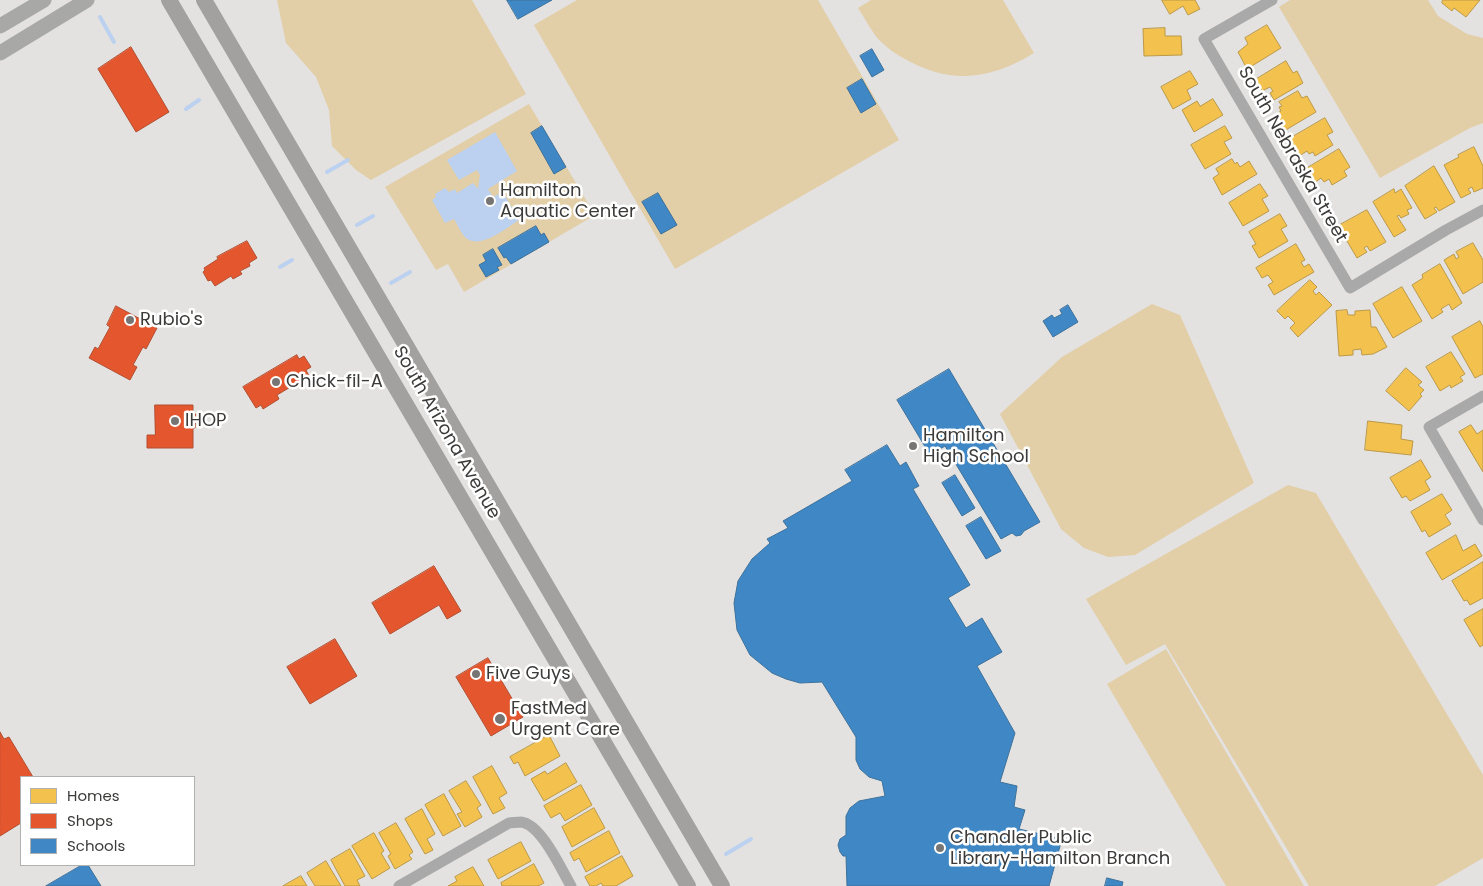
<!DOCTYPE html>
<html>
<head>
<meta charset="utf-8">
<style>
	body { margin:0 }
	#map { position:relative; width:1483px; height:886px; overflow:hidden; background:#e3e2e0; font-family:Poppins,sans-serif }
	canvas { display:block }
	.legend { position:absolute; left:20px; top:776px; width:175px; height:90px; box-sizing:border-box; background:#fff; border:1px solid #b1b1b0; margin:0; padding:6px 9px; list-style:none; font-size:15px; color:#3c3b3a }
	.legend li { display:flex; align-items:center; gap:10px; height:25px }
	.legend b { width:25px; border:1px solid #b1b1b0 }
</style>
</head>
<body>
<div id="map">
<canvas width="1483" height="886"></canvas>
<ul class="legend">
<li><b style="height:14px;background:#f2c14e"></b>Homes</li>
<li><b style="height:14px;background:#e4572e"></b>Shops</li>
<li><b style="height:14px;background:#3f88c5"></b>Schools</li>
</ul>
</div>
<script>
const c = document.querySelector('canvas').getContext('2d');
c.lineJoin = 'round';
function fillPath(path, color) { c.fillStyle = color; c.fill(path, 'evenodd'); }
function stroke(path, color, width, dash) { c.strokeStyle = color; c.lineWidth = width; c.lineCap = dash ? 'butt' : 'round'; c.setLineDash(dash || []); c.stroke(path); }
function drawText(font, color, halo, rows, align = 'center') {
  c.font = font + ' Poppins,sans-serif'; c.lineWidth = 5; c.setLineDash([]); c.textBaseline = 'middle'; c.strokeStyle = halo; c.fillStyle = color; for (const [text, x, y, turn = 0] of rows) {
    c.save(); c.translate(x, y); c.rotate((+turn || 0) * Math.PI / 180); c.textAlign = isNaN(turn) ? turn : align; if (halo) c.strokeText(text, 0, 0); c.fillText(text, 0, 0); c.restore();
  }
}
fillPath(new Path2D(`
	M277 0H472L526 94 371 180 356 170 332 146 329 110 316 77 286 43Z
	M577 0H818L899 140 675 269 534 25Z
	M871 0H1003L1034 53C992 79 951 85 907 60 897 55 887 48 879 40 871 31 865 18 858 8Z
	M1290 0H1428L1438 16 1467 34 1483 38V123L1470 128 1380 178 1279 7Z
	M529 104 595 215 464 292 448 264 436 270 385 187Z
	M1152 304 1180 315 1254 483 1135 555 1108 557 1084 548 1061 529 1000 414 1062 357Z
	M1288 485 1316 493 1483 775V858L1435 886H1309L1165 644 1126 665 1086 599Z
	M1166 649 1304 886H1226L1107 684Z`), '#e2cea7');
fillPath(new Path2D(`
	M495 132 517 171 488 189 493 197 503 192 519 220C506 228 478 252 464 236 460 231 457 224 454 219L445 223 432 200 436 197 435 194 445 188 449 192 455 189 457 193 473 183 478 189 480 175 477 170 459 180 447 160Z`), '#bcd1ef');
const homes = new Path2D(`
	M1162 0H1195L1200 9 1188 15 1183 6 1170 14Z
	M1443 0H1480L1466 17 1454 8 1452 11 1442 3Z
	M1267 25 1281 48 1247 69 1238 52 1248 44 1245 38Z
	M1165 28V36H1181L1182 55 1144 56 1143 29Z
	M1286 61 1293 73 1297 71 1303 83 1274 100 1270 93 1273 91 1270 87 1262 91 1255 80Z
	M1190 71 1198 84 1187 90 1191 99 1173 109 1161 87Z
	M1298 91 1302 98 1307 96 1316 112 1284 131 1274 115 1281 111 1279 107 1282 106 1279 102Z
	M1213 99 1223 115 1194 132 1182 110 1197 101 1200 106Z
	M1325 118 1333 132 1327 135 1333 145 1315 156 1313 152 1309 154 1307 151 1299 156 1289 139Z
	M1225 126 1232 138 1224 142 1231 154 1205 169 1191 145Z
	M1474 147 1483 166V188L1474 192 1472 187 1468 189 1471 193 1461 198 1444 165 1459 157 1458 155Z
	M1339 149 1350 167 1344 171 1347 176 1332 185 1329 179 1324 182 1321 178 1313 184 1304 170Z
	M1232 159 1235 164 1237 162 1240 167 1249 161 1257 174 1222 195 1213 178 1219 174 1216 169Z
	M1434 166 1455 202 1439 211 1436 207 1434 208 1437 212 1425 219 1405 186Z
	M1260 184 1268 196 1262 199 1269 211 1243 226 1229 203Z
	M1394 189 1395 193 1401 189 1412 208 1407 210 1409 214 1401 218 1399 215 1397 216 1406 230 1394 237 1373 202Z
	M1367 210 1386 242 1370 251 1367 246 1364 248 1367 252 1357 258 1338 226Z
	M1280 214 1287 226 1281 229 1288 241 1259 258 1252 246 1256 244 1249 232Z
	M1473 243 1483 260V282L1463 294 1444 260 1454 254 1456 259 1459 257 1456 252Z
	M1296 244 1305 260 1301 262 1304 267 1309 264 1314 272 1274 295 1268 285 1273 282 1268 275 1262 278 1256 268Z
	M1440 264 1462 303 1452 310 1449 304 1441 309 1443 312 1432 319 1412 285 1423 278 1422 275Z
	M1310 280 1317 287 1313 291 1316 295 1319 292 1332 305 1298 337 1290 328 1295 323 1288 316 1285 319 1277 311Z
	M1402 287 1422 321 1393 338 1373 304Z
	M1347 310 1348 315H1355V311L1370 310 1371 327H1376L1387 347 1373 354 1362 355 1361 349 1353 350V355L1339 356 1336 311Z
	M1480 321 1483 327V374L1475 378 1452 337Z
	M1451 352 1465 374 1460 377 1463 381 1451 388 1450 385 1440 391 1426 367Z
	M1406 368 1422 382 1418 385 1424 390 1420 394 1422 396 1409 411 1386 391Z
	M1368 421 1402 425 1401 439 1413 441 1411 455 1365 450Z
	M1471 425 1477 434 1483 430V472L1459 432Z
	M1421 460 1431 477 1425 481 1430 490 1410 501 1406 496 1402 498 1390 478Z
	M1442 494 1452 510 1445 515 1451 524 1429 537 1425 530 1422 532 1411 512Z
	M1456 535 1463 551 1475 544 1482 556 1442 580 1426 553Z
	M1483 562V598L1470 605 1467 600 1464 601 1452 581Z
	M1483 609V645L1480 647 1464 620Z
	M549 735 560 756 525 776 518 762 514 764 510 757Z
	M566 763 577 782 544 801 531 779 545 771 547 774Z
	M492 766 507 793 499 798 505 808 493 814 473 777Z
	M466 781 481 805 477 808 482 817 465 827 457 814 462 812 449 791Z
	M581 785 592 805 565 821 560 813 551 818 544 806Z
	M444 794 461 826 443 836 425 805Z
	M594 808 605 828 572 847 562 827Z
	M422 809 435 834 427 839 433 850 425 854 405 819Z
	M396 823 413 852 409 855 412 859 395 869 388 856 391 854 379 833Z
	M609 831 620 853 586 872 579 858 574 861 570 853Z
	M374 833 384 851 381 853 390 868 372 879 352 846Z
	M521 842 531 861 498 879 488 860Z
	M350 849 365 876 357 880 360 886H345L331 860Z
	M622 856 633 876 616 886H603L601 883 596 886H590L585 877Z
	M326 861 341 886H315L307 873Z
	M534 864 544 883 538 886H502L501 883Z
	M473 867 484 886H448L457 881 455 877Z
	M301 876 307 886H283Z`);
fillPath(homes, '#f2c14e');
stroke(homes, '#bb9948', 1);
const shops = new Path2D(`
	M131 47 169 112 136 132 98 69Z
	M247 241 257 258 249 263 250 266 240 271 242 274 233 279 231 276 215 286 211 280 208 281 203 272 205 270 204 268 218 259 217 257Z
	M116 306 157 328 146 349 143 347 133 365 137 367 130 380 89 358 95 347 98 349 110 327 107 325Z
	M297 355 299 359 304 356 311 367 306 370 309 376 277 395 279 399 263 409 261 405 256 408 243 387Z
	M155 405H193V415L196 414 195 428H193V448H147V435H155Z
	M434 566 461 611 447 619 439 605 390 634 372 603Z
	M335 639 357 676 310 704 287 667Z
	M488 658 523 717 491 736 456 677Z
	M0 732 4 739 9 737 33 777H21V823L0 836Z`);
fillPath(shops, '#e4572e');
stroke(shops, '#b24f32', 1);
const schools = new Path2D(`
	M507 0H552L518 19Z
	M872 49 884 70 872 77 860 56Z
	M862 79 876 104 861 113 847 88Z
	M542 126 566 167 554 174 531 133Z
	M658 193 677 225 661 234 642 202Z
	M536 226 541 235 544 233 549 242 511 264 506 257 504 258 498 248Z
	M493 249 502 265 497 267 499 270 486 277 479 265 486 261 483 255Z
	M1068 305 1078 322 1053 337 1043 321 1052 315 1054 318 1062 314 1060 310Z
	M949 369 1040 522 1024 531 1021 535 1016 536 1012 533 1001 539 945 446 930 455 897 400Z
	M887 445 900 466 906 462 919 486 913 489 970 585 948 598 966 628 982 618 1002 652 977 666 1015 733 1000 782 1017 786 1014 807 1025 810 1019 829 1062 839 1049 886H847L846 856H843L840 852 838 845 840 839 846 835V816L850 808 859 801 885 796 882 781 869 777 860 769 856 760V737L822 682 800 683 786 679 772 673 750 655 737 630 734 603 738 581 752 559 770 543 767 539 788 528 783 521 852 481 845 470Z
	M955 475 975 508 962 516 942 483Z
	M981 517 1001 551 986 559 966 526Z
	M82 865H88L101 886H46Z
	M1107 878 1123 882 1122 886H1105Z`);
fillPath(schools, '#3f88c5');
stroke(schools, '#3e719b', 1);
stroke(new Path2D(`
	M100 17 114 42
	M186 109 199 100
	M327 172 348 160
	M357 225 373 216
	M280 267 292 260
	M391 283 410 272
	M726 854 751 839`), '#bcd1ef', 4);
stroke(new Path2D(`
	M1272 0 1204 39 1350 288 1446 230 1483 210
	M1483 396 1429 427 1483 520
	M399 886 509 823C512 823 517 822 521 822 541 824 561 869 571 886`), '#a9a9a9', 11);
stroke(new Path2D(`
	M0 26 44 0
	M0 53 87 0`), '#a8a8a7', 15);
stroke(new Path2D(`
	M169 0 688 886
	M204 0 722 886`), '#a2a1a0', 16);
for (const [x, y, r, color] of [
	[490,201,5,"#767574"],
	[130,320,5,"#767574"],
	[276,382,5,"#767574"],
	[175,421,5,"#767574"],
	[913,446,5,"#767574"],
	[476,674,5,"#767574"],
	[500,719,6,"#767574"],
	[940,848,5,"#767574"]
]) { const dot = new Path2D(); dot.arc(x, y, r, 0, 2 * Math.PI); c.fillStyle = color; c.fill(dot); stroke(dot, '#fff', 2); }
drawText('18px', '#3c3b3a', '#fff', [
	["South Nebraska Street",1292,155,60],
	["South Arizona Avenue",446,433,60]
]);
drawText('18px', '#3c3b3a', '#fff', [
	["Hamilton",500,191],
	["Aquatic Center",500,212],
	["Rubio's",140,320],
	["Chick-fil-A",286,382],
	["IHOP",185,421],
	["Hamilton",923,436],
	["High School",923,457],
	["Five Guys",486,674],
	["FastMed",511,709],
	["Urgent Care",511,730],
	["Chandler Public",950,838],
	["Library-Hamilton Branch",950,859]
], 'left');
</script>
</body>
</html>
